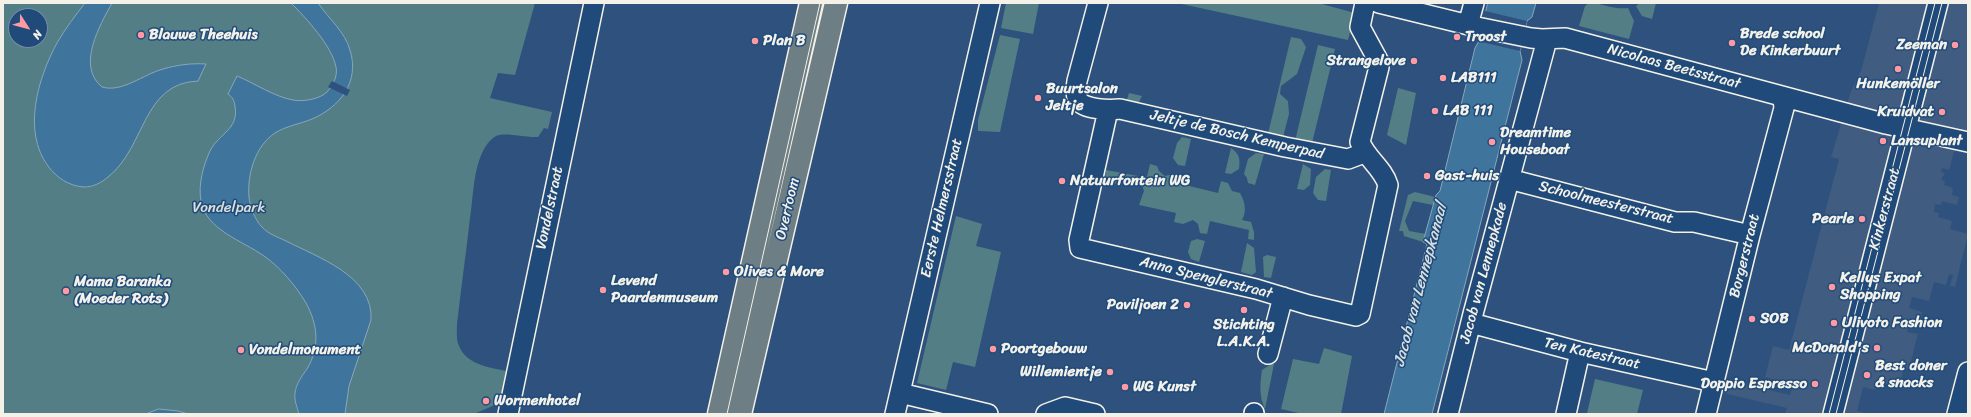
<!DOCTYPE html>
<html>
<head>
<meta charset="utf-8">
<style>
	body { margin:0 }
	#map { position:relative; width:1971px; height:417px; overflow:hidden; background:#2e527d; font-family:Sriracha,sans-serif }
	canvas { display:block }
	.frame { position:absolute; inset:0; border:4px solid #f4f1e8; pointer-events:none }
	.north { position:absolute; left:8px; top:8px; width:40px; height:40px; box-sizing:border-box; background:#1f4a7a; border:1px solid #748da6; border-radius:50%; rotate:126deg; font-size:11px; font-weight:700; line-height:16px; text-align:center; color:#f4f1e8 }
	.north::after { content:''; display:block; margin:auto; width:14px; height:18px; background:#ff9aa2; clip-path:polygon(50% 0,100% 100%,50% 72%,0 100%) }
</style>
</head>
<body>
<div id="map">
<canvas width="1971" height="417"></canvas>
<div class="frame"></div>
<div class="north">N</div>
</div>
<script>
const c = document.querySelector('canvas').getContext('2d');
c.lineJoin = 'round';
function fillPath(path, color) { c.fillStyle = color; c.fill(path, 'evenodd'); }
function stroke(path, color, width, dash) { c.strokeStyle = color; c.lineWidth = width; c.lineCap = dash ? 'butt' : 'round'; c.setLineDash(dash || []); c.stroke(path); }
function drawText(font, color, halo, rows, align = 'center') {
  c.font = font + ' Sriracha,sans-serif'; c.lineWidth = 3; c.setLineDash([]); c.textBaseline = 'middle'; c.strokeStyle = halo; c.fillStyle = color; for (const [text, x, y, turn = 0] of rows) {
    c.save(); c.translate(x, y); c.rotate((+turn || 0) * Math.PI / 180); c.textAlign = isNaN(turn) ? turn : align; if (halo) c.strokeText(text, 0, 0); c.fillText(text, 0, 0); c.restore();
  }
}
fillPath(new Path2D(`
	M1879 3H1968V133L1954 152 1949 170 1942 168 1941 172 1945 173 1941 180 1945 181 1944 185 1953 188 1952 195 1959 197 1957 205 1942 201 1941 205 1935 204 1934 212 1939 213 1938 217 1952 221 1950 229 1968 234 1955 287 1950 286 1953 275 1949 274 1946 285 1934 282 1929 301 1912 297 1909 308 1922 312 1921 318 1923 319 1921 327 1909 324 1907 332 1918 334 1909 369 1904 367 1901 379 1898 378 1896 386 1877 383 1875 390 1863 387 1857 411 1870 414H1785L1787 408 1706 389 1709 376 1790 395 1793 385 1765 377 1773 346 1789 350 1839 159 1831 157 1851 91 1861 71Z`), '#405c81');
fillPath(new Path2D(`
	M3 3H535L515 75 498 73 490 98 552 112 548 129 544 128 538 137C525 138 506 132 496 136 487 141 482 152 479 161 473 179 473 199 470 218 466 253 461 289 457 324 457 330 456 340 459 346 467 366 493 368 511 372L504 401 474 414H3ZM16 16H40V40H16Z
	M1006 3H1039L1033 34 1001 28Z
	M1177 3H1318L1355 13 1348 40Z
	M1589 3C1603 3 1613 10 1628 8L1634 21 1629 39 1579 26 1585 6Z
	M1640 3H1656L1652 19 1642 16 1636 6Z
	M1000 35 1020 39 1000 132 978 131V120Z
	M1291 37 1301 39 1306 47 1297 74 1281 86 1280 94 1288 101 1289 114 1282 141 1267 138Z
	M1318 45 1335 49 1312 143 1295 141Z
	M1398 88 1416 93 1406 145 1387 135Z
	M1129 93 1142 96 1138 104 1125 106Z
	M1182 137 1191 139 1185 166 1178 165 1173 158 1177 143Z
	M1231 148C1240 154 1240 159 1239 169L1231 174 1225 173Z
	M1256 153 1264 154 1255 185 1248 183 1247 178 1244 174 1248 159Z
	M1150 164 1157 166 1159 171 1165 176 1173 174 1182 178 1181 184 1218 193 1221 181 1228 183 1232 191 1240 193C1245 201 1247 212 1242 220L1251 222 1254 232V240L1248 239 1249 230 1210 221 1207 234 1200 233 1198 224 1193 220 1183 224 1174 222 1176 213 1139 205 1144 191 1141 182V175L1147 177Z
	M1303 164 1311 169 1310 185 1304 190 1297 189Z
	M1325 169 1331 170 1326 201 1318 200 1313 193 1316 177Z
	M1106 170 1138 176 1137 178H1125L1113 185 1105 177Z
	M1415 192 1435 197 1433 205 1413 201 1405 221 1409 231 1426 234 1423 242 1404 236 1403 231H1399L1408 195Z
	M956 216 982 224 976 246 1001 252 975 367 953 362 946 390 917 383Z
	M1197 239 1205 241 1199 262 1191 259 1188 252 1191 241Z
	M1247 243 1254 248 1256 272 1252 275 1241 272Z
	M1267 255 1276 257 1271 278 1264 277 1263 257Z
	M1324 348 1352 356 1341 414H1303L1281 409 1293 359 1319 364Z
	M1271 364H1274L1265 409C1259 397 1260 383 1262 370Z
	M1595 379 1643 390 1637 414 1587 413Z`), '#537e86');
const water = new Path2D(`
	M85 3H112C100 25 76 66 102 87 122 93 144 74 163 69 177 65 191 63 206 64L198 81C142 83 146 147 108 177 101 183 93 187 84 187 69 186 57 178 48 166 22 131 38 78 57 43 65 29 75 16 85 3Z
	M291 3H318C329 19 345 32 350 50 360 82 340 107 312 119 300 124 286 126 275 133 255 146 247 175 249 197 250 207 255 220 262 227 268 234 278 237 286 241 317 257 374 276 371 320L349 386 345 414H299C297 407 294 400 295 393 296 384 302 376 307 369 320 347 318 325 306 303 296 286 280 267 264 256 243 241 206 230 201 201 198 185 203 166 210 151 219 133 239 130 235 106 234 100 233 98 228 94L237 76C254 83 275 97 293 100 303 102 320 99 327 92 333 85 338 76 336 67 332 46 306 18 291 3Z
	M1488 3H1536L1532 17 1527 21 1520 51 1522 60 1432 414H1384L1427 244 1423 242 1436 195 1440 191 1475 48 1479 41Z
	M159 409 178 411 188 414H146Z`);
fillPath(water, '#3f759c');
stroke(water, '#87a7ba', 1);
fillPath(new Path2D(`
	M1485 11 1527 21 1520 51 1477 41Z
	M332 81 350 90 347 96 328 87Z`), '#2e527d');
const minor = new Path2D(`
	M1098 3 1077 81C1076 88 1075 94 1078 100 1084 110 1110 110 1120 109L1285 147 1348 159 1364 153
	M1379 3 1477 27 1531 38 1542 39 1565 38 1886 124 1968 142
	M1468 25 1474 3
	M1108 110 1079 240 1080 248 1256 289 1309 305 1356 316 1360 314 1388 185C1383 168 1366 158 1360 142L1379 67V62L1360 27 1365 3
	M1509 179 1675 222H1694L1750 235
	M1471 323 1580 352 1714 382
	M1268 354 1283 297
	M900 393 988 414
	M508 414 594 3
	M895 414 990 3
	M1046 414 1065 407 1095 414
	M1254 414V413
	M1448 414 1473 314 1545 47 1542 39
	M1566 414 1580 352
	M1706 414 1750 235 1784 108 1783 98
	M1833 414 1938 3
	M1957 414 1968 372`);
const major = new Path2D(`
	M719 414 811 3
	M740 414 836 3`);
stroke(minor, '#f4f1e8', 22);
stroke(major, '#f4f1e8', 25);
stroke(minor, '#1f4a7a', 19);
stroke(major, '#6d7e84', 22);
stroke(new Path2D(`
	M727 414 820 3
	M1829 414 1935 3
	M1836 414 1942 3`), '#f4f1e8', 1);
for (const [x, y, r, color] of [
	[141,35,4,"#ff9aa2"],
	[1457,37,4,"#ff9aa2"],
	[755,41,4,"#ff9aa2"],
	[1732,43,4,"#ff9aa2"],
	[1955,45,4,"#ff9aa2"],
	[1414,61,4,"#ff9aa2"],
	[1898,69,4,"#ff9aa2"],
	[1443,78,4,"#ff9aa2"],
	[1038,98,4,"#ff9aa2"],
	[1435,111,4,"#ff9aa2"],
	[1942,112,4,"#ff9aa2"],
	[1883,141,4,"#ff9aa2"],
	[1492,142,4,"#ff9aa2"],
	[1427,176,4,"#ff9aa2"],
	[1062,181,4,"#ff9aa2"],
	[1862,219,4,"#ff9aa2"],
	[726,272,4,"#ff9aa2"],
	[1832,287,4,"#ff9aa2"],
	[603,290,4,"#ff9aa2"],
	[66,291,4,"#ff9aa2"],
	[1187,305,4,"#ff9aa2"],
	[1244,310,4,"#ff9aa2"],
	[1752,319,4,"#ff9aa2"],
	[1834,323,4,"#ff9aa2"],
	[1877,348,4,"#ff9aa2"],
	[993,349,4,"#ff9aa2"],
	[241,350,4,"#ff9aa2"],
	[1110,372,4,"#ff9aa2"],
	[1867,375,4,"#ff9aa2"],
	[1815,384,4,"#ff9aa2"],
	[1125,387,4,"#ff9aa2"],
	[486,401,4,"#ff9aa2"]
]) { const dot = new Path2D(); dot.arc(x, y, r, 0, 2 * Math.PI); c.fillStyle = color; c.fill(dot); stroke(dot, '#1f4a7a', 1.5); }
drawText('bold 15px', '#f4f1e8', '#1f4a7a', [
	["Brede school",1740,34],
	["De Kinkerbuurt",1740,51],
	["Blauwe Theehuis",149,35],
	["Troost",1465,37],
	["Plan B",763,41],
	["Zeeman",1947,45,"right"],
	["Strangelove",1406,61,"right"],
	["LAB111",1451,78],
	["Hunkemöller",1898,84,"center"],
	["Buurtsalon",1046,89],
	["Jeltje",1046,106],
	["LAB 111",1443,111],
	["Kruidvat",1934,112,"right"],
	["Dreamtime",1500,133],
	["Houseboat",1500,150],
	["Lansuplant",1891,141],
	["Gast-huis",1435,176],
	["Natuurfontein WG",1070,181],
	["Pearle",1854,219,"right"],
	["Olives & More",734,272],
	["Kellys Expat",1840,278],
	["Shopping",1840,295],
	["Levend",611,281],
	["Paardenmuseum",611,298],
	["Mama Baranka",74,282],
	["(Moeder Rots)",74,299],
	["Paviljoen 2",1179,305,"right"],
	["SOB",1760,319],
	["Ulivoto Fashion",1842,323],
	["Stichting",1244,325,"center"],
	["L.A.K.A.",1244,342,"center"],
	["McDonald's",1869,348,"right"],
	["Poortgebouw",1001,349],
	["Vondelmonument",249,350],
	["Best doner",1875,366],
	["& snacks",1875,383],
	["Willemientje",1102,372,"right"],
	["Doppio Espresso",1807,384,"right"],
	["WG Kunst",1133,387],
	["Wormenhotel",494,401]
], 'left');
drawText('15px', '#f4f1e8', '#1f4a7a', [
	["Nicolaas Beetsstraat",1674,67,15],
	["Jeltje de Bosch Kemperpad",1237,135,13],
	["Schoolmeesterstraat",1606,203,14],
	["Vondelstraat",550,208,-78],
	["Eerste Helmersstraat",942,208,-77],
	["Overtoom",788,209,-77],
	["Kinkerstraat",1885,209,-75],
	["Borgerstraat",1745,256,-76],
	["Jacob van Lennepkade",1484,273,-75],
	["Anna Spenglerstraat",1206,278,14],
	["Ten Katestraat",1592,354,13]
]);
drawText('15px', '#dce0d9', '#1f4a7a', [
	["Vondelpark",229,208]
]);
drawText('italic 16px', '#d9dedd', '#1f4a7a', [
	["Jacob van Lennepkanaal",1421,285,-75]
]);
</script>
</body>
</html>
